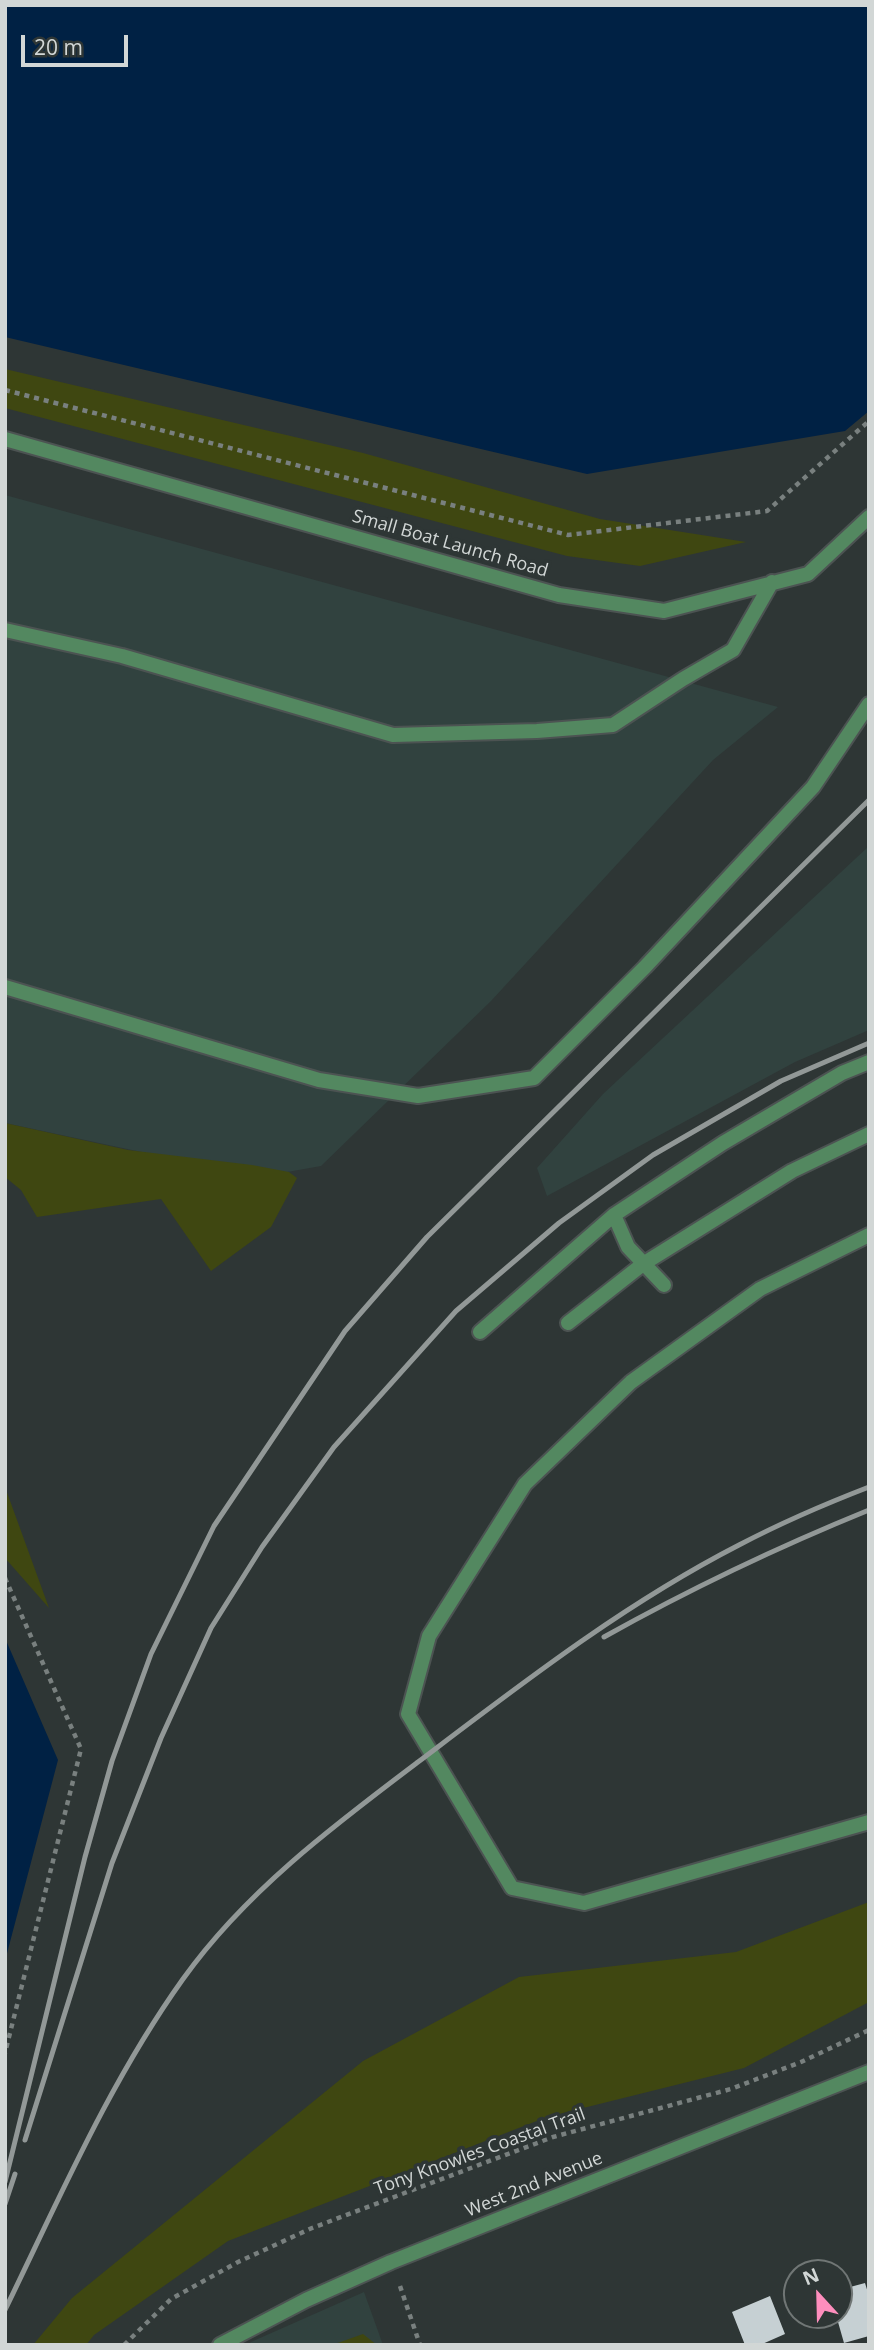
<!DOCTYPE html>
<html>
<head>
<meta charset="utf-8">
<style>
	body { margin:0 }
	#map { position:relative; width:874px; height:2350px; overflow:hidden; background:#2e3635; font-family:"Open Sans",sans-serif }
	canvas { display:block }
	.frame { position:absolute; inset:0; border:7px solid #d2d7d6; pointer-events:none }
	.north { position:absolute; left:783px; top:2259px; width:70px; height:70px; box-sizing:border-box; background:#2e3635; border:2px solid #707675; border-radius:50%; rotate:338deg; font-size:19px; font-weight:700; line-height:28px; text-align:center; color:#d2d7d6 }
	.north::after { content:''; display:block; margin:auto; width:24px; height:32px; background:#fe8ebd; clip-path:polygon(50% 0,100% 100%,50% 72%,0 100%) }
	.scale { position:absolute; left:21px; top:35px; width:107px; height:32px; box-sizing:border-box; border:4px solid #d2d7d6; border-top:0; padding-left:9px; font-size:21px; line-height:24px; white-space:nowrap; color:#d2d7d6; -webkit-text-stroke:5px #2e3635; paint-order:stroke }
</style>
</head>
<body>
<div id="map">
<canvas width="874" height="2350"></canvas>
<div class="frame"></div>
<div class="north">N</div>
<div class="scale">20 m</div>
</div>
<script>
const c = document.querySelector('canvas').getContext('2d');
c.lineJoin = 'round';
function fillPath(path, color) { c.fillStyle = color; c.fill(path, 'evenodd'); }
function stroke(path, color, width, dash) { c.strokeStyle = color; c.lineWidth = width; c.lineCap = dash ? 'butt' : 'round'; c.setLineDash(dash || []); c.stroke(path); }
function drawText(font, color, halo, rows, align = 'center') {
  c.font = font + ' "Open Sans",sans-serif'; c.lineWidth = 7; c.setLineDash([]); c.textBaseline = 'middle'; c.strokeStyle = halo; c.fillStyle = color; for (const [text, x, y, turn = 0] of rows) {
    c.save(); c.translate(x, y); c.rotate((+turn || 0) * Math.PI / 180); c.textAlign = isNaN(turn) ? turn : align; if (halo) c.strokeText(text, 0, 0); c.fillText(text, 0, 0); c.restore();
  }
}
fillPath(new Path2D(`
	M5 495 778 707 713 760 491 1001 321 1166 259 1177 5 1123Z
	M869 846V1030L795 1062 547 1196 537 1168 603 1094Z
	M364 2292 383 2345H247L251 2342Z`), '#31423f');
fillPath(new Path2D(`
	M5 369 363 453 600 519 746 542 640 566 567 556 5 408Z
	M5 1123 128 1150 252 1165 289 1172 297 1178 271 1227 211 1271 161 1199 37 1217 21 1190 5 1177Z
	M5 1487 49 1608 5 1558Z
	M869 1902V2002L744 2068 547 2117 228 2241 94 2335 86 2345H33L72 2298 363 2061 519 1977 736 1952Z
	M363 2334 377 2345H332Z`), '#3f4711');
fillPath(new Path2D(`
	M5 5H869V411L845 431 587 474 5 337Z
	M5 1638 58 1760 5 1961Z`), '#002144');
fillPath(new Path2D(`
	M865 2283 869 2296V2336L844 2343 836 2315H839V2290Z
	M770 2296 785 2334 760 2345H745L732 2312Z`), '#c6d0d3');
const service = new Path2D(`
	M5 439 559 595 664 611 808 574 869 517
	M5 630 122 656 393 735 537 731 613 725 683 679 733 650 772 582
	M5 987 319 1080 418 1096 534 1078 645 967 813 787 869 704
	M614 1215 628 1247 664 1285
	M869 1235 760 1289 631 1382 525 1484 429 1636 408 1714 512 1888 584 1903 869 1822
	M568 1323 643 1264 792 1171 869 1134
	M480 1332 614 1215 723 1143 842 1073 869 1062`);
const minor = new Path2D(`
	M220 2345 306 2300 391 2262 869 2072`);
stroke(service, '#4c5352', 18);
stroke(minor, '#4c5352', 18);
stroke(new Path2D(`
	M5 390 568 535 767 511 869 421
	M5 1578 81 1749 5 2053
	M400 2286 420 2345
	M124 2345 171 2299 238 2262 312 2228 553 2137 731 2089 801 2062 869 2030`), '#79807f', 4.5, [5, 5]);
stroke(service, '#538860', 14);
stroke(minor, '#538860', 14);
stroke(new Path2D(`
	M604 1637C690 1589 778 1547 869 1510
	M25 2140 112 1863 161 1738 211 1628 262 1547 334 1447 456 1311 559 1223 653 1155 781 1081 869 1043
	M5 2182 85 1857 112 1761 151 1654 214 1526 345 1331 427 1237 869 800
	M5 2204 15 2174
	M5 2310C60 2197 110 2081 183 1979 245 1892 333 1826 418 1762 521 1684 624 1604 739 1545 781 1523 825 1504 869 1487`), '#929897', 5);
drawText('18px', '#d2d7d6', '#2e3635', [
	["Small Boat Launch Road",450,544,16],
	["Tony Knowles Coastal Trail",480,2152,-20],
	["West 2nd Avenue",534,2185,-22]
]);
</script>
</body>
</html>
